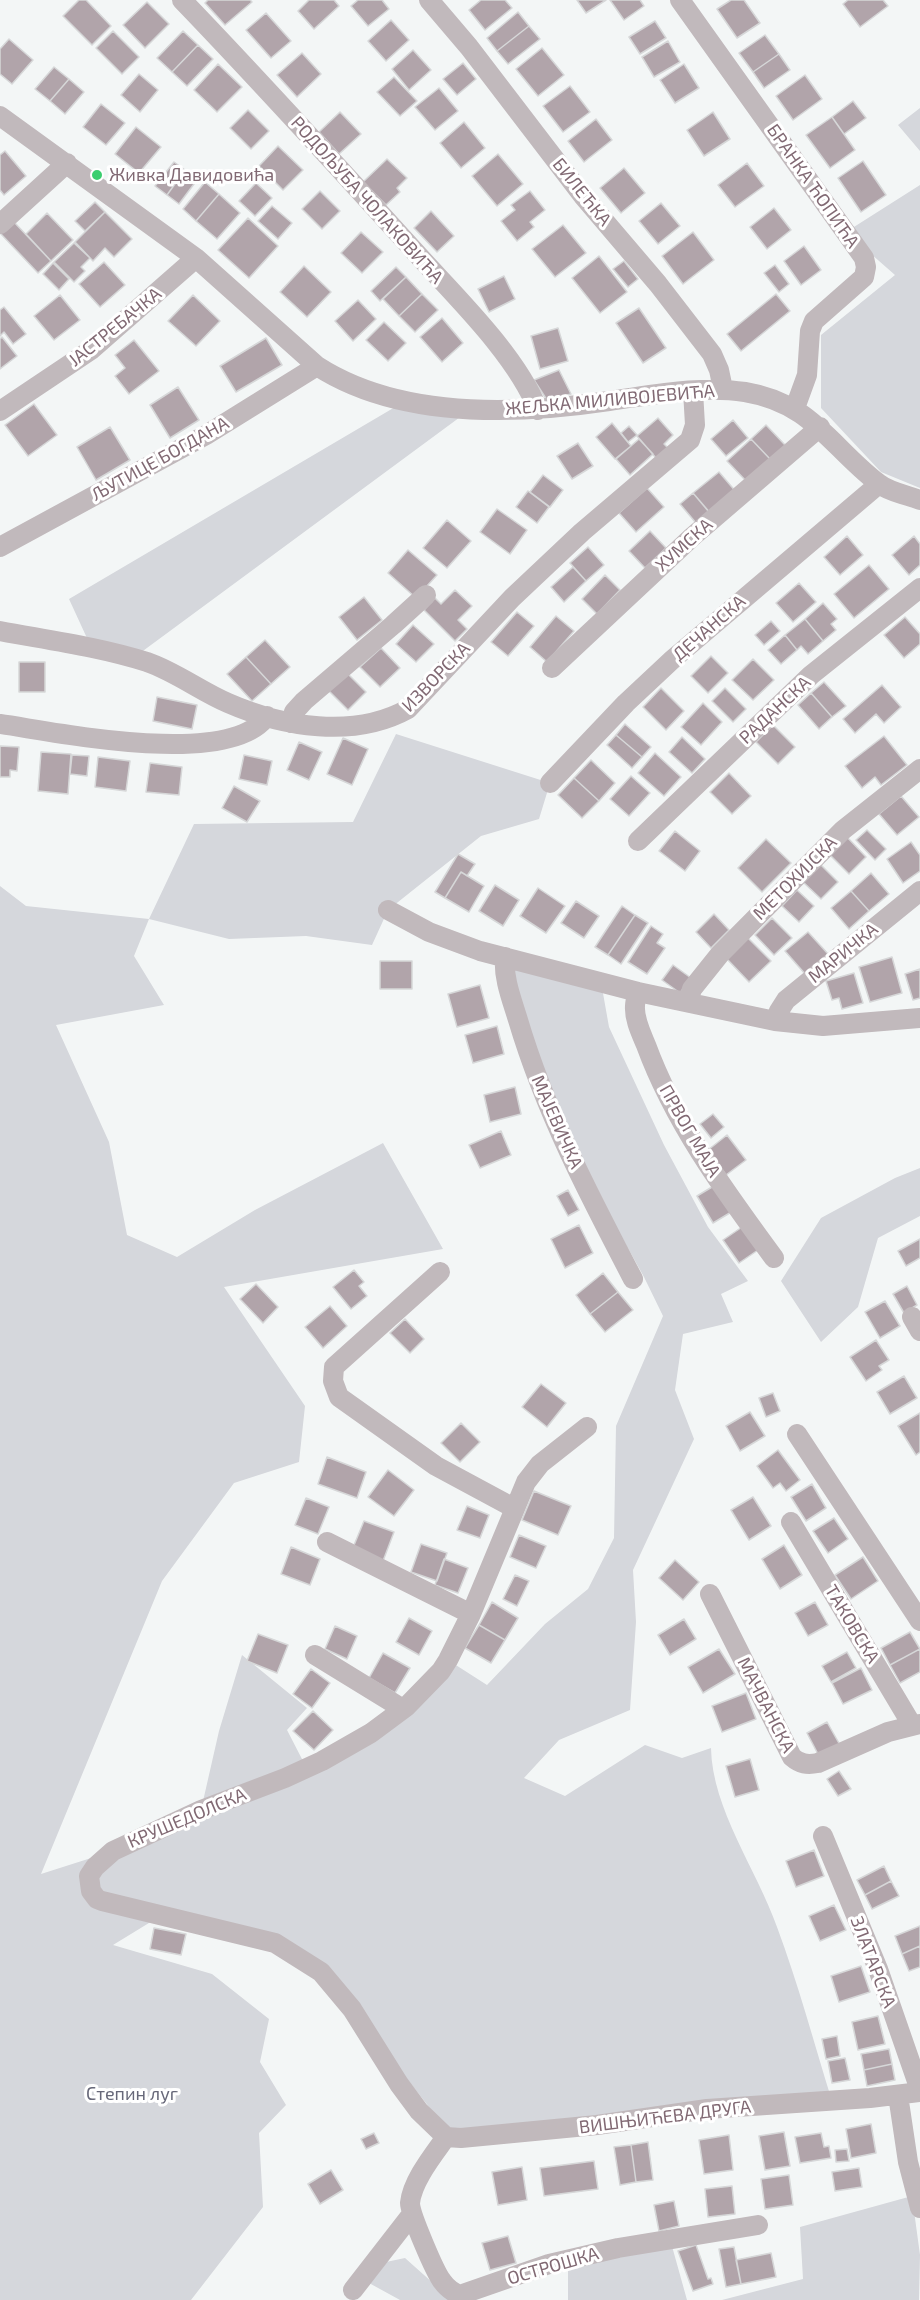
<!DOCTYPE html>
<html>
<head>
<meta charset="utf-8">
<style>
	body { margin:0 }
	canvas { display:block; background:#f3f6f6 }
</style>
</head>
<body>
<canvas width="920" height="2300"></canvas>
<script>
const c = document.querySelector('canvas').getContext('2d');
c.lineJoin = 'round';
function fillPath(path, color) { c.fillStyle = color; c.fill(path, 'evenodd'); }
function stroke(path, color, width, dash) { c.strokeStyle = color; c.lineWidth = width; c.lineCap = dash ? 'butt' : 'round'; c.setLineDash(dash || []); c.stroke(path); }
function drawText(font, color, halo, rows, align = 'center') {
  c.font = font + ' "Exo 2",sans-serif'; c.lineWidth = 6; c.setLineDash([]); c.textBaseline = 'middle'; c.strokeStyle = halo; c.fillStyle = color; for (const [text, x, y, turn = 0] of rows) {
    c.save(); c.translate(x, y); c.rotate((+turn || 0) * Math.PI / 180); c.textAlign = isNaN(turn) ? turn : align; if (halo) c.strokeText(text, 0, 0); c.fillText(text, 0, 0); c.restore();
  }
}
fillPath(new Path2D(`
	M920 108V151L898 125Z
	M920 185V488L881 472 821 408V335L895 275 846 232Z
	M407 400 471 409 132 659 92 649 69 599Z
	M396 734 550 783 539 819 481 836 388 910 372 945 306 936 229 939 149 919 134 956 164 1005 56 1025 109 1142 127 1235 177 1257 255 1210 383 1143 443 1249 224 1287 305 1406 299 1462 234 1483 162 1581 41 1874 113 1851 201 1810 219 1731 242 1655 307 1708 287 1730 303 1761 371 1733 448 1660 487 1685 545 1624 588 1589 614 1538 616 1426 663 1316 644 1277 544 1097 505 957 601 982 609 1027 664 1145 708 1227 748 1281 721 1294 733 1322 683 1334 675 1390 694 1439 633 1570 636 1622 630 1710 559 1740 524 1778 565 1796 645 1745 682 1758 711 1748C712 1809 757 1870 777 1927 798 1983 814 2043 832 2101L461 2138 444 2126 352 2009 275 1943 162 1915 113 1945 212 1974 269 2019 260 2062 286 2105 259 2133 263 2207 191 2300H0V886L26 906 149 919 194 824 353 822Z
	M920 1168V1216L878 1238 858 1307 821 1342 781 1281 821 1218 895 1178Z
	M912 2196 920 2255 919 2300H722L803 2279 800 2227Z
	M670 2239 687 2300H568V2260Z
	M405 2258 452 2300H400L369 2283 386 2262Z`), '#d5d7dc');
const building = new Path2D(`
	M79 0H86L111 26 92 45 63 16Z
	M208 0H250L252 2 225 25 205 3Z
	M309 0H334L339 6 314 29 298 11Z
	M358 0H382L389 9 368 26 351 6Z
	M481 0H505L512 8 485 30 469 10Z
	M577 0H606L586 13Z
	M610 0H640L644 6 624 20Z
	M731 0H744L760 23 737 38 717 9Z
	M848 0H883L888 6 860 27 843 4Z
	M147 2 169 24 145 48 123 25Z
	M518 12 529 26 497 51 487 38Z
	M266 13 291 41 271 58 246 30Z
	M391 20 409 40 386 61 368 41Z
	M655 21 666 38 640 54 629 37Z
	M529 26 540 39 508 64 497 51Z
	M113 31 139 57 122 74 96 48Z
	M183 31 198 45 172 72 157 58Z
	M765 35 779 54 753 72 739 53Z
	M9 39 33 60 12 84 0 74V49Z
	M668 41 680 62 654 77 642 57Z
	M198 45 213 59 187 86 172 72Z
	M542 48 564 75 538 96 516 69Z
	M413 50 431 70 409 90 392 69Z
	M302 53 321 74 297 97 277 75Z
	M779 54 790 70 764 88 753 72Z
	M463 63 476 79 457 95 443 79Z
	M218 64 242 87 217 112 194 90Z
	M684 64 699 88 675 103 660 80Z
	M54 67 69 79 50 101 35 89Z
	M139 74 158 90 140 112 121 95Z
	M805 75 822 99 793 120 776 96Z
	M394 77 417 101 400 116 377 92Z
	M69 79 84 92 65 114 50 101Z
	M570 86 590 112 563 132 543 106Z
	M439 88 458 111 435 130 415 107Z
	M853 101 866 118 844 134 832 117Z
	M101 104 125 123 106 145 83 127Z
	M248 110 269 131 251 149 230 128Z
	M340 112 361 134 339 154 319 132Z
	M713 112 730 139 704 156 687 130Z
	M832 117 855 150 830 168 806 135Z
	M596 119 612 140 584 162 568 141Z
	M464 122 485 148 461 168 440 143Z
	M136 127 161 147 139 173 115 154Z
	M278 146 303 170 283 190 259 166Z
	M5 151 26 176 4 195 0 190V155Z
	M498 154 523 184 497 206 472 176Z
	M387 159 407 178 397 188 400 192 386 205 363 182Z
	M863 161 886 195 861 212 838 178Z
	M174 162 185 170 167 195 155 186Z
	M747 163 764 186 735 207 718 185Z
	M624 168 645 193 621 213 600 188Z
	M185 170 197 180 179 204 167 195Z
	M205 182 219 194 196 221 183 209Z
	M256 183 272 198 255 216 239 201Z
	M320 191 340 211 322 229 302 209Z
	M530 191 545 210 530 222 534 227 517 241 501 221 515 210 511 205Z
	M219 194 240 213 217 239 196 221Z
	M95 202 105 212 85 231 75 221Z
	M661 203 680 226 658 244 639 221Z
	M272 206 292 223 278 239 258 221Z
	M774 208 791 230 767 249 750 227Z
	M431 211 454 236 437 252 414 228Z
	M105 212 132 239 114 257 105 248 93 261 75 242Z
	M47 213 73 240 51 261 26 234Z
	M248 218 278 246 249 278 218 250Z
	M13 221 51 261 38 273 0 233Z
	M563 225 586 253 555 277 532 249Z
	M361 232 383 252 362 273 341 253Z
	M693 232 714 260 683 284 662 256Z
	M74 243 90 258 81 267 85 271 74 282 54 262Z
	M804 246 821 270 801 285 784 261Z
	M599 256 627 292 600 313 572 278Z
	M624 261 638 279 628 287 613 269Z
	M104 262 125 285 100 307 79 284Z
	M53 263 69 279 59 290 43 274Z
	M775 265 789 284 779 292 764 273Z
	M304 266 331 292 307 317 280 292Z
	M396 267 406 277 380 301 371 291Z
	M504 276 515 299 489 312 478 289Z
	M406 277 422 294 399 316 383 299Z
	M422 294 438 310 415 332 399 316Z
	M776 294 790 311 741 351 727 334Z
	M60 295 80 320 54 340 34 316Z
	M193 295 220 321 196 346 168 321Z
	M358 300 376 319 353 341 335 321Z
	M4 307 26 334 13 344 4 332 0 336V310Z
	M639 308 666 348 643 363 616 323Z
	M442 318 463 343 442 362 420 337Z
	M384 322 406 343 388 361 366 340Z
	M558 328 568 361 540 369 531 336Z
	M2 337 17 356 0 369V339Z
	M266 338 282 365 236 392 220 366Z
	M134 340 159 371 129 394 115 376 125 368 115 355Z
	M559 370 571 394 547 400 534 380Z
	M178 387 199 420 170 438 150 405Z
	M34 404 57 435 28 456 5 425Z
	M658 418 673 435 664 444 668 448 656 458 637 436Z
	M733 420 748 438 726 456 711 439Z
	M612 423 631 446 615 459 596 437Z
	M766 425 786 446 771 460 751 439Z
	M629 426 637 435 628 442 621 433Z
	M110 427 130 460 96 480 77 447Z
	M639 439 653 454 630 475 616 459Z
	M751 439 771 460 747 482 727 461Z
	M578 443 593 466 572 479 557 456Z
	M719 472 737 493 711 514 693 493Z
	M543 475 563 490 550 507 530 492Z
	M647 488 664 507 636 532 619 513Z
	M528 491 549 507 537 523 516 507Z
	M693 493 709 512 696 523 680 504Z
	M497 509 527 530 510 554 480 532Z
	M447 520 471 541 447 568 423 548Z
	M650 531 666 548 645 568 629 551Z
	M847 536 863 555 840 575 824 557Z
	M914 536 920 544V565L909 575 892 555Z
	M588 547 604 565 586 581 570 563Z
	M408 550 437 575 416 598 388 573Z
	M869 565 889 589 854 618 834 594Z
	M573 567 586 581 564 602 551 587Z
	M605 575 620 590 597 614 582 599Z
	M799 583 816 602 793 622 776 603Z
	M455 590 472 606 458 620 467 629 455 641 424 610 435 598 441 604Z
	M364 597 382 620 357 640 339 617Z
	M823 603 837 619 831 624 836 630 823 641 805 619Z
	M517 612 534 626 508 656 491 642Z
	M556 616 574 631 547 662 530 647Z
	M905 617 920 634V644L904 658 884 635Z
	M805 619 823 641 808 654 801 646 797 650 785 635Z
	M771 621 780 631 764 645 755 635Z
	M413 625 434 644 416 662 396 644Z
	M785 635 797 650 781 664 768 650Z
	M265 640 290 667 271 684 246 657Z
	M381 648 400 668 380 687 360 667Z
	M711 656 728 673 708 693 691 676Z
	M246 657 271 684 252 701 227 674Z
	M753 659 774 680 753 700 732 680Z
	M19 662H45V692H19Z
	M345 671 366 692 348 710 327 689Z
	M824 682 846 706 832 717 811 693Z
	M882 685 901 707 884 723 876 714 855 733 843 719Z
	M661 688 684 711 666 730 643 707Z
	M725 688 746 709 733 722 712 701Z
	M811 693 832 717 819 729 798 705Z
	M157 697 197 705 192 729 153 721Z
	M703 703 722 722 701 745 681 727Z
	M625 724 651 747 642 757 616 735Z
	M773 725 795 747 778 764 756 742Z
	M616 735 642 757 632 768 607 745Z
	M884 736 907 765 881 785 875 777 862 788 845 766Z
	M682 737 705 759 692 773 669 752Z
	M343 738 368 749 352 785 327 774Z
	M299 742 322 752 309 780 287 770Z
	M0 746 19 747 17 771 10 770V777H0Z
	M41 752 71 754 68 794 38 791Z
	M655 753 681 777 664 796 638 773Z
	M72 755 89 756 87 776 70 774Z
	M244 755 272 761 267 785 239 779Z
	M98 757 130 761 126 791 95 787Z
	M591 760 615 783 599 801 574 778Z
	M150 763 182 767 179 795 146 792Z
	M729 773 751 796 732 814 710 792Z
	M631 776 650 793 629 816 610 799Z
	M574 778 599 801 582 818 558 795Z
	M234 786 260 801 247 822 222 808Z
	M901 796 919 817 897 835 879 814Z
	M867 830 886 849 875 860 856 840Z
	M675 831 700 851 685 871 659 851Z
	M846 836 866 857 849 874 828 853Z
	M766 839 791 863 762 892 738 868Z
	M911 842 920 855V871L903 883 887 859Z
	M458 854 475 864 467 876 461 872 445 898 435 892Z
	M819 863 838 882 821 899 802 881Z
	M461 872 484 886 469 912 445 898Z
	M871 873 889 894 869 911 851 891Z
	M495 885 519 900 503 926 479 911Z
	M538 888 565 906 546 933 520 916Z
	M797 890 814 906 799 922 782 906Z
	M851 891 869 911 849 929 831 908Z
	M576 901 599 916 584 938 561 923Z
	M622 906 635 915 608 955 595 947Z
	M714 914 729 930 711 948 696 932Z
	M635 915 648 923 621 964 608 955Z
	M772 918 792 938 774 955 755 935Z
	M651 926 663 934 657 943 665 948 647 974 628 962Z
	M808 932 829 955 806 975 785 951Z
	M747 937 771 961 749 982 726 958Z
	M892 957 902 993 870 1002 859 967Z
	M380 961H412V989H380Z
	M673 965 691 978 680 993 662 980Z
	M920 969V998L913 1000 905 974Z
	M854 973 863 1003 842 1009 839 998 832 1000 826 981Z
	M480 985 489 1018 457 1027 448 994Z
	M497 1026 504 1054 473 1063 465 1035Z
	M515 1087 521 1114 490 1122 484 1095Z
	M713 1114 724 1127 711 1138 700 1124Z
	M501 1131 511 1155 480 1168 469 1145Z
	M727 1135 746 1160 726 1175 708 1150Z
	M717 1184 733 1211 713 1223 697 1196Z
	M568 1190 579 1210 568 1216 557 1196Z
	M579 1225 593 1253 565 1268 551 1239Z
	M745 1225 761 1248 739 1263 723 1240Z
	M920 1239V1258L906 1266 898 1251Z
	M354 1270 364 1282 359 1286 367 1296 351 1309 333 1287Z
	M603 1273 618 1292 590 1314 576 1295Z
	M256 1284 278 1307 263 1323 240 1299Z
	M907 1286 917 1305 904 1313 893 1294Z
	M618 1292 633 1310 605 1332 590 1314Z
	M885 1301 900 1326 880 1338 865 1312Z
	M330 1306 347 1326 323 1348 305 1327Z
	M405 1319 424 1339 410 1353 390 1333Z
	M876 1340 889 1360 879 1366 882 1370 866 1381 850 1357Z
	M904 1376 917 1398 890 1414 877 1392Z
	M541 1384 566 1403 547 1427 522 1407Z
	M773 1393 780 1411 766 1417 759 1398Z
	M750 1412 765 1436 740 1451 726 1426Z
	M920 1413V1452L916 1455 898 1426Z
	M461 1423 480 1442 460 1462 441 1443Z
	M778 1450 800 1480 786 1491 780 1483 773 1488 757 1466Z
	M327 1457 366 1472 357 1498 318 1484Z
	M388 1470 414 1490 394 1516 368 1497Z
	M812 1484 826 1508 806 1521 791 1497Z
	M534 1491 571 1506 558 1535 522 1520Z
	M753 1497 771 1526 749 1540 731 1510Z
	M306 1498 329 1507 318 1534 295 1525Z
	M467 1506 489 1515 480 1538 457 1530Z
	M834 1518 848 1539 828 1553 813 1531Z
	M364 1521 394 1532 383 1561 352 1550Z
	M519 1535 546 1546 536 1568 510 1557Z
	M421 1544 447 1553 437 1581 411 1572Z
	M784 1545 802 1575 780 1589 762 1559Z
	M291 1547 320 1559 310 1585 281 1574Z
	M863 1557 878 1581 851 1599 835 1575Z
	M444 1559 468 1568 458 1593 435 1585Z
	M675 1560 699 1582 683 1600 659 1578Z
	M515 1575 529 1581 517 1606 503 1599Z
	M492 1602 518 1618 505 1640 479 1625Z
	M815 1602 828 1625 808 1636 795 1613Z
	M409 1618 432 1631 419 1655 396 1642Z
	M684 1619 696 1639 670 1655 658 1635Z
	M479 1625 505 1640 491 1663 465 1648Z
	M335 1626 357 1636 347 1659 325 1649Z
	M910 1632 920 1649 890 1665 881 1648Z
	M258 1634 288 1645 277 1673 247 1661Z
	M719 1649 735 1674 703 1693 688 1667Z
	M920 1649V1672L900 1683 890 1665Z
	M847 1652 856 1668 831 1682 822 1666Z
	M383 1653 410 1668 395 1693 369 1678Z
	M861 1668 872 1690 843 1704 832 1683Z
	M311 1669 330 1683 312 1708 293 1694Z
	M746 1693 756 1719 722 1732 712 1706Z
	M313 1711 333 1730 314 1750 293 1731Z
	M827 1722 840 1745 819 1756 807 1733Z
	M750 1759 759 1790 735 1797 726 1766Z
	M839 1771 851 1789 838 1796 827 1779Z
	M814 1850 824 1876 796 1887 786 1861Z
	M884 1866 891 1881 865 1895 857 1880Z
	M891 1881 899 1896 872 1909 865 1895Z
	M834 1905 846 1930 820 1941 809 1916Z
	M920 1926V1946L902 1954 895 1936Z
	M154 1928 186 1934 181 1955 150 1949Z
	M920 1946V1967L909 1971 902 1954Z
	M861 1966 870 1992 839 2002 831 1976Z
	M878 2016 885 2044 858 2050 852 2022Z
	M837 2036 840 2056 826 2059 822 2039Z
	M889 2049 892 2064 864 2070 861 2054Z
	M845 2058 850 2080 832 2083 828 2061Z
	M892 2064 895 2080 867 2086 864 2070Z
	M871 2124 876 2153 851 2158 846 2129Z
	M784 2132 790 2166 765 2170 759 2136Z
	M374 2133 379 2143 366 2149 361 2139Z
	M821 2133 824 2147 829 2146 831 2158 800 2163 795 2137Z
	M729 2135 733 2170 704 2174 699 2140Z
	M648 2142 653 2180 636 2182 631 2145Z
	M631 2145 636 2182 620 2185 614 2147Z
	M847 2149 849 2161 836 2162 835 2150Z
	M594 2161 598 2189 544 2196 540 2168Z
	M522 2167 527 2200 498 2205 492 2172Z
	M859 2168 862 2187 835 2191 832 2172Z
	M331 2170 343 2190 320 2204 308 2184Z
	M789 2175 793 2205 765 2209 761 2179Z
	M732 2186 735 2214 708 2217 705 2189Z
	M674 2201 679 2226 659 2231 654 2205Z
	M508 2236 516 2263 490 2270 482 2243Z
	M696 2245 708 2279 711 2278 713 2284 693 2291 678 2251Z
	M734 2247 741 2284 726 2287 719 2249Z
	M771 2253 776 2277 741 2284 736 2260Z`);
fillPath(building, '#b1a4aa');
stroke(building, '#d6d7d8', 1.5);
stroke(new Path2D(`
	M182 0C262 83 340 169 418 255 457 298 517 356 538 410
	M429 0 469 47 583 196 658 284 712 354 719 370 723 389
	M680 0 864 258 866 267 864 277 814 321 810 331 807 375 795 408
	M0 116 196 258 317 366C399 419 516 415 609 401 653 395 701 385 745 392 812 403 830 446 878 483 889 492 907 495 920 500
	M0 224 67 163
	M0 411 91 350 196 258
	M0 547 206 435 317 366
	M0 631C48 640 100 647 147 662 176 672 200 691 228 703 283 727 354 739 408 709L512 598 582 532 690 440 695 425 693 391
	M552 668 692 537 820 427
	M291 723 294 712 304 701 393 625 426 595
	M0 724C57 732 230 769 267 716
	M550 783 626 703 673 659 879 484
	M638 841 811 675 920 588
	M388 910 429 932 480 951 638 992 775 1021 823 1026 920 1018
	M505 957C503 978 512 1000 518 1020 545 1111 589 1195 633 1279
	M638 992C637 996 635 1001 635 1006 634 1019 641 1033 646 1045 675 1124 725 1191 774 1258
	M688 1002 692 989 720 954 843 830 920 769
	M775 1021 779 1011 786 1000 920 891
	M440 1272 334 1367 333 1381 339 1397 436 1466 514 1508
	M912 1317 920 1331
	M797 1434 920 1621
	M791 1522 912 1725
	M327 1542 471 1614
	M710 1594 792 1757C800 1764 807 1765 818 1763L888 1732 920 1724
	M315 1655 403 1709
	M823 1836 878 1969 920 2090
	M898 2095 908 2162 920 2208
	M446 2137 419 2111 399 2084 352 2009 321 1972 275 1943 102 1901 97 1899 91 1891 89 1876 95 1867 113 1851 201 1810 285 1778 322 1761 371 1733 406 1707 441 1671 448 1660 471 1614 526 1482 540 1464 587 1427
	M446 2137C434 2154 412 2181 410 2203 410 2214 435 2272 442 2281 447 2288 452 2292 460 2295L549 2264 618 2248 758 2225
	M446 2137 461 2138 597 2125 707 2109 870 2098 920 2092
	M353 2290 412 2214`), '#c1b9bc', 20);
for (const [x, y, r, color] of [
	[97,175,6,"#3bce6f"]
]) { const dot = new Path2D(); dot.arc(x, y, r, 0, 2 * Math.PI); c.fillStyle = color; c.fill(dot); stroke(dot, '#fff', 2); }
drawText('18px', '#816973', '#fff', [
	["Живка Давидовића",109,175]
], 'left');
drawText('18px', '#816973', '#fff', [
	["БРАНКА ЋОПИЋА",813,186,55],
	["БИЛЕЋКА",582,192,51],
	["РОДОЉУБА ЧОЛАКОВИЋА",367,200,48],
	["ЈАСТРЕБАЧКА",115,327,-39],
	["ЖЕЉКА МИЛИВОЈЕВИЋА",610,400,-5],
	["ЉУТИЦЕ БОГДАНА",160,459,-29],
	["ХУМСКА",684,545,-42],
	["ДЕЧАНСКА",709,628,-41],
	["ИЗВОРСКА",436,677,-46],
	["РАДАНСКА",775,710,-43],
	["МЕТОХИЈСКА",795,878,-45],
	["МАРИЧКА",843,953,-39],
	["МАЈЕВИЧКА",557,1122,66],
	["ПРВОГ МАЈА",690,1131,60],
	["ТАКОВСКА",852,1624,59],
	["МАЧВАНСКА",766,1705,63],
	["КРУШЕДОЛСКА",187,1818,-23],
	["ЗЛАТАРСКА",873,1962,69],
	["ВИШЊИЋЕВА ДРУГА",665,2117,-7],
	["ОСТРОШКА",553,2266,-16]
]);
drawText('18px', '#676879', '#fff', [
	["Степин луг",132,2094]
]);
</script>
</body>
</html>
